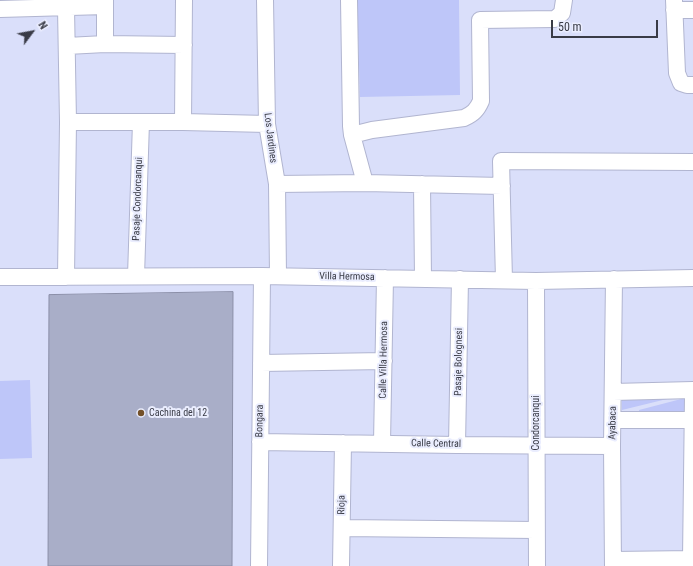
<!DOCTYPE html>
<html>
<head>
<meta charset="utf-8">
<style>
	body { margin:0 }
	#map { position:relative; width:693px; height:566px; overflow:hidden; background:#dadffa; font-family:"Roboto Condensed",sans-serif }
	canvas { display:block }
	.north { position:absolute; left:12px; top:12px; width:40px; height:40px; -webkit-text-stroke:3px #eaedfe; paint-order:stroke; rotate:58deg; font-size:11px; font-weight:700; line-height:16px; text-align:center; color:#393b46 }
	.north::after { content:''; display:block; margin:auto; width:14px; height:18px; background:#393b46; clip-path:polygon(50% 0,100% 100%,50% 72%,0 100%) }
	.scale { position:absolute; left:551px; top:20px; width:107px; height:18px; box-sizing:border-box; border:2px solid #393b46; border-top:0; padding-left:5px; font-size:12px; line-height:14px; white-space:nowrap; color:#393b46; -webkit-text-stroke:3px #eaedfe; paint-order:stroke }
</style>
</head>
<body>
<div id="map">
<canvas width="693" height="566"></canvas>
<div class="north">N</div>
<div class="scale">50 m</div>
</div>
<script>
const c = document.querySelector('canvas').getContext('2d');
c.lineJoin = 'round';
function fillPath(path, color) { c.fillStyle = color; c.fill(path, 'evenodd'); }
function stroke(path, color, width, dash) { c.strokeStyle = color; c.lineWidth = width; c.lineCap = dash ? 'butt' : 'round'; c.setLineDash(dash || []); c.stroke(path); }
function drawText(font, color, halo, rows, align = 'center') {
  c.font = font + ' "Roboto Condensed",sans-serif'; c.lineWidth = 4; c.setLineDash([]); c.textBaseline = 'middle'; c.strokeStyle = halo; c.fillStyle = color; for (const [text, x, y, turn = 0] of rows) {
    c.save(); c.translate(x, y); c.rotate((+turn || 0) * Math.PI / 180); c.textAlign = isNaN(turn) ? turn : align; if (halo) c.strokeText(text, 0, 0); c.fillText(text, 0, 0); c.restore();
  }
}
fillPath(new Path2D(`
	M357 0H459L460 95 360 97Z
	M30 380 32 458 0 459V381Z
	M622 396 671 398 622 410Z
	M685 398 686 399V413H639V410Z`), '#bec6f9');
const building = new Path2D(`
	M233 292 232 566H48L49 295Z`);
fillPath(building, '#a9aec8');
stroke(building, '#8b8fa8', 1);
const street = new Path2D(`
	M265 0 267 124 277 184 278 276
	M349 0 351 126 352 135 365 183
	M674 0 677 73 681 83 687 85H693
	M66 8 68 122 66 277
	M0 9 105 6
	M674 10H693
	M105 44V0
	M67 46 105 44 184 45
	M68 122H183L267 124
	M183 122 184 0
	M352 135 372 130 464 118C473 114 477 110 481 101L480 20 555 19 562 13 564 0
	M277 184 365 183 502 186
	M422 184 423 278
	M136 276 141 122
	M0 277 262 276 536 281 693 278
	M504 280 501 161 693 162
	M536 281 537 566
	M261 363 384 361
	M613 392 693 390
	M613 420H693
	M260 442 457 445 612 446
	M382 443 385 278
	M457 445 460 279
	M342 528 536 530
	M691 559 693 396
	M613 560 693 559
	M259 566 262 276
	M341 566 343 443
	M613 566 612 446 614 279`);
stroke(street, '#b1b5d0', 18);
stroke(street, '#fff', 16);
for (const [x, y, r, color] of [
	[141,413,4,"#735029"]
]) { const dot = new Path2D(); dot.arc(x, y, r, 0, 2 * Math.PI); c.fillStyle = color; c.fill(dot); stroke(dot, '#eaedfe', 1.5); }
drawText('10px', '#393b46', '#eaedfe', [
	["Los Jardines",270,138,83],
	["Pasaje Condorcanqui",138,199,-88],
	["Villa Hermosa",347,277,1],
	["Calle Villa Hermosa",384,360,-89],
	["Pasaje Bolognesi",459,362,-89],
	["Bongara",260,421,-89],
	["Condorcanqui",536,423,-90],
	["Ayabaca",613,423,-89],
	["Calle Central",436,444,1],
	["Rioja",342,505,-89]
]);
drawText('10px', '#393b46', '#eaedfe', [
	["Cachina del 12",149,413]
], 'left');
</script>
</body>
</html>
